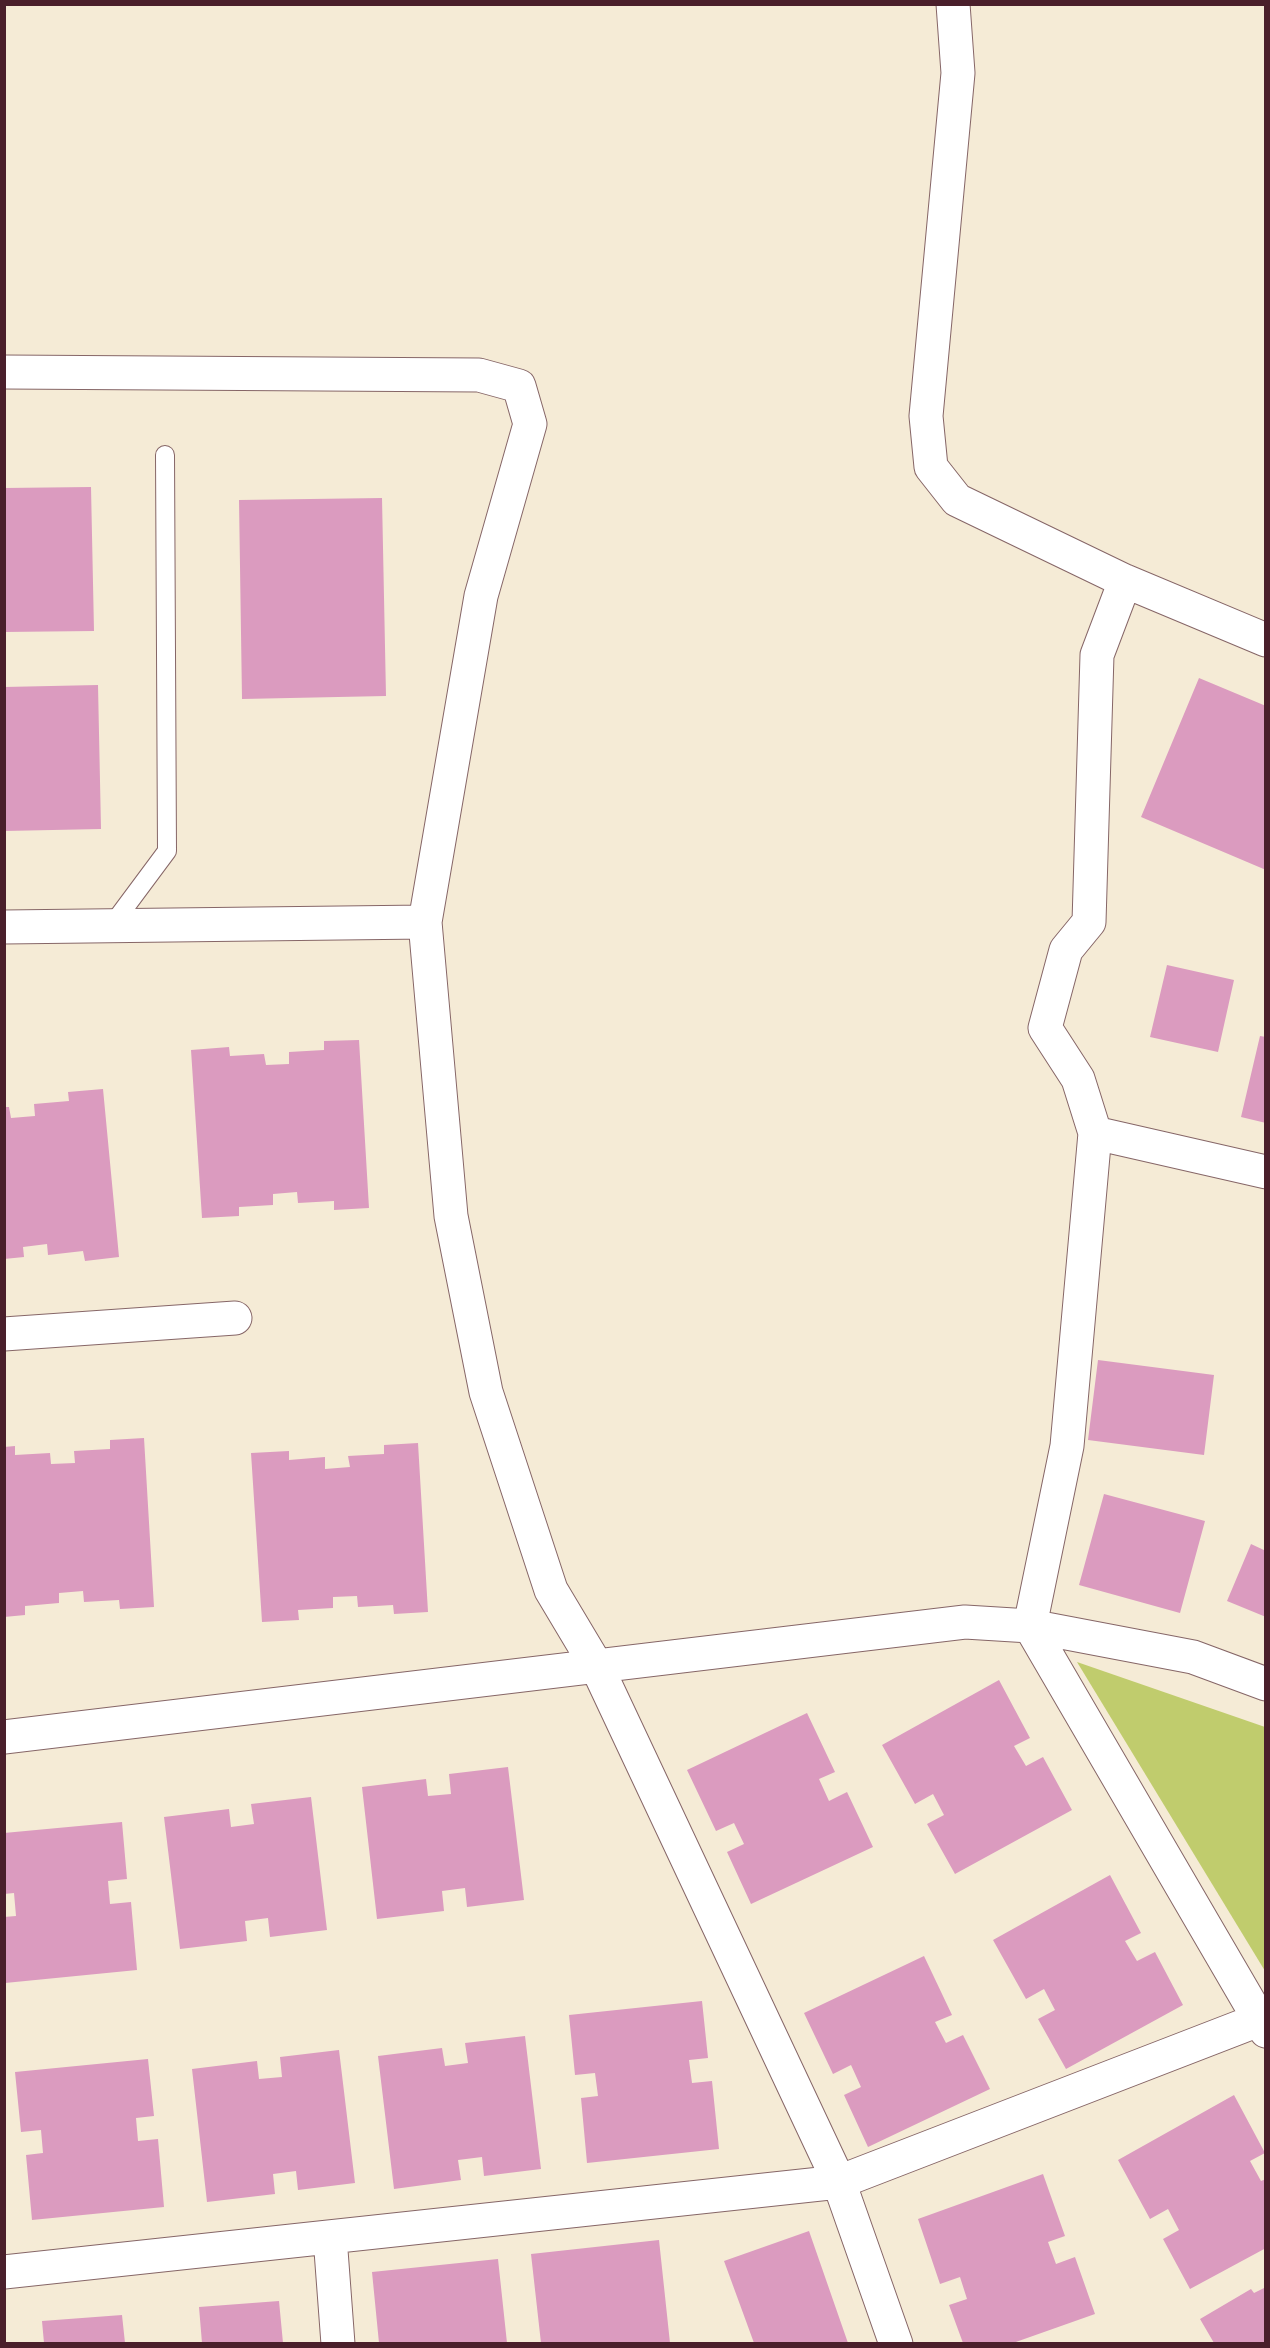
<!DOCTYPE html>
<html>
<head>
<meta charset="utf-8">
<style>
	body { margin:0 }
	#map { position:relative; width:1270px; height:2348px; overflow:hidden; background:#f5ebd6; font-family:Kalam,sans-serif }
	canvas { display:block }
	.frame { position:absolute; inset:0; border:6px solid #4a1f2b; pointer-events:none }
</style>
</head>
<body>
<div id="map">
<canvas width="1270" height="2348"></canvas>
<div class="frame"></div>
</div>
<script>
const c = document.querySelector('canvas').getContext('2d');
c.lineJoin = 'round';
function fillPath(path, color) { c.fillStyle = color; c.fill(path, 'evenodd'); }
function stroke(path, color, width, dash) { c.strokeStyle = color; c.lineWidth = width; c.lineCap = dash ? 'butt' : 'round'; c.setLineDash(dash || []); c.stroke(path); }
fillPath(new Path2D(`
	M1077 1662 1265 1727V1971Z`), '#c0cc6d');
fillPath(new Path2D(`
	M91 487 94 631 4 632V488Z
	M382 498 386 696 242 699 239 500Z
	M1199 678 1266 706V870L1141 817Z
	M98 685 101 829 4 831V687Z
	M1167 965 1234 980 1218 1052 1150 1037Z
	M1260 1036 1266 1037V1123L1241 1117Z
	M359 1040 369 1208 334 1210V1201L298 1203 297 1192 273 1194V1205L239 1207V1216L202 1218 191 1050 229 1047 230 1056 264 1054 266 1065 289 1064V1052L324 1050V1041Z
	M103 1089 119 1257 85 1261 83 1251 48 1255 47 1244 23 1247 24 1257 4 1259V1107H9L11 1118 35 1116 34 1104 69 1101 68 1092Z
	M1098 1360 1214 1375 1204 1455 1088 1440Z
	M144 1438 154 1607 120 1609 119 1600 84 1602 83 1591 59 1593V1603L25 1606V1615L4 1617V1447L15 1446V1455L50 1453 51 1464 75 1463 74 1451 110 1449V1440Z
	M418 1443 428 1612 394 1614 393 1605 358 1607 357 1596 333 1597V1608L298 1610 299 1620 262 1622 251 1453 289 1451V1460L325 1457V1469L350 1467 348 1456 384 1454V1445Z
	M1104 1494 1205 1521 1180 1613 1079 1585Z
	M1251 1544 1266 1551V1617L1227 1601Z
	M999 1680 1030 1738 1014 1746 1026 1766 1043 1757 1072 1810 955 1874 927 1824 944 1815 933 1794 915 1804 882 1745Z
	M807 1713 835 1772 819 1779 829 1801 847 1792 873 1847 751 1904 727 1852 744 1844 734 1823 716 1831 687 1770Z
	M508 1767 524 1900 467 1907 465 1888 442 1891 444 1911 377 1919 362 1787 426 1779 428 1796 451 1794 449 1774Z
	M311 1797 327 1930 270 1937 268 1918 245 1921 247 1941 180 1949 164 1817 229 1809 231 1827 254 1824 251 1804Z
	M122 1822 127 1879 108 1881 110 1904 131 1902 137 1970 5 1983 4 1917 16 1916 14 1893 4 1894V1833Z
	M1110 1875 1141 1933 1125 1941 1137 1961 1155 1952 1183 2005 1066 2069 1038 2019 1055 2010 1044 1989 1026 1999 993 1940Z
	M924 1956 952 2015 935 2022 946 2043 963 2035 990 2089 868 2147 844 2095 861 2087 851 2065 833 2074 804 2013Z
	M702 2001 708 2058 689 2060 692 2083 712 2081 719 2149 587 2163 581 2098 598 2096 595 2073 575 2075 569 2015Z
	M525 2036 541 2169 484 2176 482 2157 458 2160 461 2180 394 2189 378 2056 442 2048 445 2066 468 2063 465 2043Z
	M339 2050 355 2183 298 2190 296 2171 273 2174 275 2194 207 2202 192 2069 257 2061 259 2079 282 2077 280 2057Z
	M148 2059 154 2116 136 2118 138 2141 158 2139 164 2207 32 2220 26 2155 43 2153 41 2130 21 2132 15 2072Z
	M1234 2095 1265 2153 1250 2161 1261 2181 1266 2179V2248L1190 2289 1163 2239 1179 2230 1168 2209 1150 2219 1118 2160Z
	M1043 2174 1065 2236 1048 2242 1056 2264 1075 2257 1095 2314 1013 2343H963L949 2305 967 2299 960 2277 940 2284 918 2219Z
	M809 2231 848 2343H754L724 2261Z
	M659 2240 670 2343H541L531 2254Z
	M498 2259 507 2343H379L372 2272Z
	M1266 2287V2343H1214L1200 2319 1251 2289 1254 2293Z
	M279 2301 283 2343H202L199 2307Z
	M122 2315 125 2343H44L42 2321Z`), '#db9bbf');
const service = new Path2D(`
	M112 925 167 851 165 455`);
const minor = new Path2D(`
	M953 4 958 73 926 416 931 467 957 500 1125 581 1266 640
	M4 372 479 375 519 386 530 424 481 596 425 922
	M1125 581 1097 655 1089 922 1066 950 1045 1028 1078 1079 1095 1133 1067 1446 1030 1626 1266 2031
	M4 927 425 922 451 1216 486 1392 551 1590 597 1667 839 2182 896 2344
	M1095 1133 1266 1172
	M4 1334 235 1318
	M4 1737 965 1622 1030 1626 1193 1657 1266 1684
	M330 2237 338 2344
	M4 2272 839 2182 1266 2017`);
stroke(service, '#866667', 20);
stroke(minor, '#866667', 35);
stroke(service, '#fff', 18);
stroke(minor, '#fff', 33);
</script>
</body>
</html>
